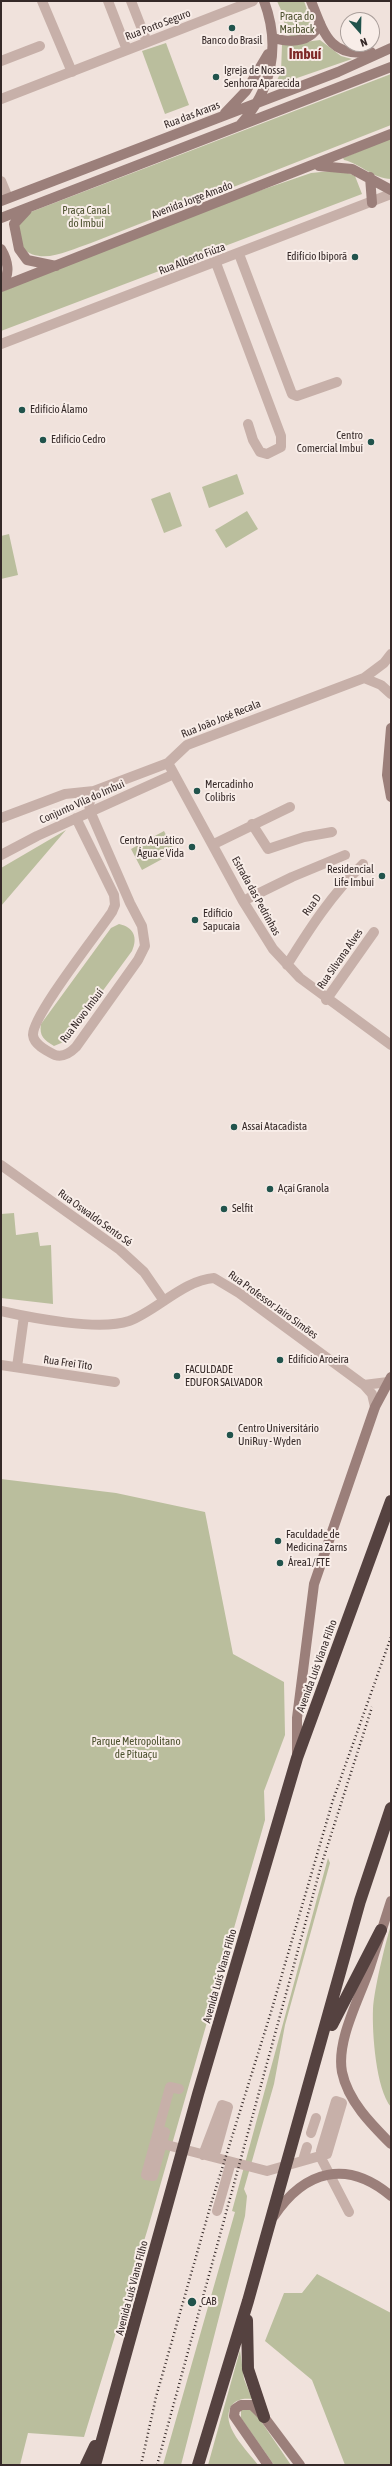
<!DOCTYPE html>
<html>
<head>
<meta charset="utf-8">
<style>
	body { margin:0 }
	#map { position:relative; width:392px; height:2466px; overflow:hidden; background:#f0e2dc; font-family:"Asap Condensed",sans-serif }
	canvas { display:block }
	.frame { position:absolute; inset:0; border:2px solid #352928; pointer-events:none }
	.north { position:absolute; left:340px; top:12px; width:40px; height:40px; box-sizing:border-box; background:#f8ede8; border:1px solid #aa9f9b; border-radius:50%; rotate:160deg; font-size:11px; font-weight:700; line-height:16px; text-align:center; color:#352928 }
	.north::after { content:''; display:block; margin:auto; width:14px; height:18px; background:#21534c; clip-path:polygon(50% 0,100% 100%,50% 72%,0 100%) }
</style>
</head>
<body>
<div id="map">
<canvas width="392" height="2466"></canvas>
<div class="frame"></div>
<div class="north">N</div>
</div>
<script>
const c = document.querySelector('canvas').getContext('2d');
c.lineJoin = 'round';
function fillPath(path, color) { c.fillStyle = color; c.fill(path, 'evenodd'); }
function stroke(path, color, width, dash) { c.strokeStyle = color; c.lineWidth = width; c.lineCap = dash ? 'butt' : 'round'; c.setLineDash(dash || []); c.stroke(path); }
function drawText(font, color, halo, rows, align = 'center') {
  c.font = font + ' "Asap Condensed",sans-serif'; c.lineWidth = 4; c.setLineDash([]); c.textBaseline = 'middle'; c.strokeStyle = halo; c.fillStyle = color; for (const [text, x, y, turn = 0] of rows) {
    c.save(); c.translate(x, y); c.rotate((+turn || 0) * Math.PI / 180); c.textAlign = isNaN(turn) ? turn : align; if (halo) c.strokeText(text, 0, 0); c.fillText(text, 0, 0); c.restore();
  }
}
fillPath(new Path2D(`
	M277 1H304L312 24 302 37C280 37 287 31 283 16 282 11 279 6 277 1Z
	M320 40 341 56 352 59 274 86 281 72 282 45Z
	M166 43 189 105 165 114 142 51Z
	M391 74V125L91 243C69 250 42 266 22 248L17 224 28 213Z
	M391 138V179C374 179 361 164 344 160L343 158Z
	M341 170 355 176 362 194 1 331V292L183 217 311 173Z
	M237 474 244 494 209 508 202 487Z
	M170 492 182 526 164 533 151 499Z
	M247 511 258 529 226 548 215 530Z
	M9 534 18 575 1 579V536Z
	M66 830 1 906V868Z
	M164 831 175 852 142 870 131 849Z
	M119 924C134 927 138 938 132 951L66 1041 54 1046C44 1040 39 1036 41 1024L111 928Z
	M14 1213 16 1235 38 1232 40 1246 51 1245 53 1304 1 1298V1214Z
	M1 1479 116 1493 205 1512 233 1654 284 1682 285 1735 264 1791 265 1820 148 2228 84 2437 28 2433 20 2465H1Z
	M328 1858 330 1863 285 2025 274 2084 244 2189 247 2196 245 2216 181 2465H163L235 2212 232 2211Z
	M391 1925V2107C376 2089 372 2033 373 2009 374 1990 385 1944 391 1925Z
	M317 2274 391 2313V2465H345L312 2380 265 2341 284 2293H302Z
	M240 2350 244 2379 252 2399C244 2398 237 2399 232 2405 218 2424 248 2451 258 2465H208Z
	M252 2408 291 2465H274L241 2418V2409Z`), '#babe9d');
stroke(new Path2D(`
	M42 1 72 72
	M108 1 127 50
	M131 1 147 42
	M1 61 40 46
	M1 99 253 1
	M1 181 8 198
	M239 254 292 394 297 396 337 382
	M216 263 281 436V447L267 454 260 452 253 440 248 424
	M1 344 391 194
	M364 678 381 685 391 694
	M168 763 243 901 273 949 300 978 391 1045
	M1 818 65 794 94 791 168 763 187 745 364 678 384 663 391 654
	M76 818 114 895 115 905 112 912C98 933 32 1016 33 1035 34 1045 47 1051 55 1055 64 1058 71 1052 76 1047L138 960 145 946 142 926 130 903 90 811 89 804 94 791
	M252 824 268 849 304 837 332 832
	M214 844 290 807
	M1 855 37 836 174 774
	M243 901 292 877 345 855
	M287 965C310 928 332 894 363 864
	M326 1000 374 932
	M1 1165 120 1250 144 1272 164 1301
	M1 1311C32 1318 99 1331 129 1321 156 1311 184 1280 214 1278L239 1293 364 1385 372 1394 375 1407
	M1 1365 115 1382
	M17 1367 24 1316
	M364 1385 388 1382
	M165 2132 153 2176 146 2175 170 2087 179 2089
	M311 2133 316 2118
	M163 2144 267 2171 327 2154 342 2103 336 2101 321 2151 325 2152 337 2111
	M203 2155 222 2105 228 2107 216 2151 210 2150 221 2117
	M320 2156 349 2212
	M303 2160 307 2147
	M217 2211 231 2162`), '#c7b0a9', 10);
stroke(new Path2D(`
	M311 1C324 34 330 58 371 52
	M273 38C292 43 311 43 320 23
	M225 113 246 91 268 54
	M240 125C272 90 281 46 264 1
	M319 166 352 169 391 190
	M370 177 372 203
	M1 201 338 72 391 48
	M27 210 14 224 19 249 27 260 56 266
	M1 218 391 67
	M1 249C7 259 12 275 1 284
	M1 287 391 134
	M391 728 387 775 391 797
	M297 1754V1718L314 1584 375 1407 391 1377
	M391 1901C384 1923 377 1945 370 1967 360 1998 336 2040 342 2072 348 2101 371 2124 391 2144
	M274 2216C305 2170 347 2159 391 2196
	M268 2465 234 2416 235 2409 241 2405H252L264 2417 300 2465`), '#9b7f7a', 10);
stroke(new Path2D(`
	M332 2025 381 1930
	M247 2320 248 2369 264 2417
	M86 2465 95 2446
	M95 2465 198 2094 297 1758 391 1501
	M198 2465 248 2301 360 1901 391 1808`), '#554240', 12);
stroke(new Path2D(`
	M141 2465 156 2397 211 2204 271 2012 333 1800 391 1637
	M157 2465 321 1866 372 1707`), '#352928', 2.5, [1, 3]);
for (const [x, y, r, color] of [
	[232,28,4,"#21534c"],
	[216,77,4,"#21534c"],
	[355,257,4,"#21534c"],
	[22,410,4,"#21534c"],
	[43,440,4,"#21534c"],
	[371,442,4,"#21534c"],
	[197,791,4,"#21534c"],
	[192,847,4,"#21534c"],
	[382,876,4,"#21534c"],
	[195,920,4,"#21534c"],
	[234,1127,4,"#21534c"],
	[270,1189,4,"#21534c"],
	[224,1209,4,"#21534c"],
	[280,1360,4,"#21534c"],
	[177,1376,4,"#21534c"],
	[230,1435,4,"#21534c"],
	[278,1541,4,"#21534c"],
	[280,1563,4,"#21534c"],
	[192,2302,5,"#21534c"]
]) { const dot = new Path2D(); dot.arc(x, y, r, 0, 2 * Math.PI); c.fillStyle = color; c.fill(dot); stroke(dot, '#f8ede8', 1.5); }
drawText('11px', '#4c512e', '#f8ede8', [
	["Praça do",297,17],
	["Marback",297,30],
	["Praça Canal",86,211],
	["do Imbuí",86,224],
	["Parque Metropolitano",136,1742],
	["de Pituaçu",136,1755]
]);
drawText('11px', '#352928', '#f8ede8', [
	["Rua Porto Seguro",158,25,-21],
	["Rua das Araras",192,115,-21],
	["Avenida Jorge Amado",192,200,-21],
	["Rua Alberto Fiúza",192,259,-21],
	["Rua João José Recala",221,719,-22],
	["Conjunto Vila do Imbui",82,802,-24],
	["Estrada das Pedrinhas",256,896,61],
	["Rua D",312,905,-54],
	["Rua Silvana Alves",340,959,-55],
	["Rua Novo Imbuí",82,1016,-53],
	["Rua Oswaldo Sento Sé",95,1218,36],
	["Rua Professor Jairo Simões",273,1305,36],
	["Rua Frei Tito",68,1363,8],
	["Avenida Luís Viana Filho",317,1666,-70],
	["Avenida Luís Viana Filho",220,1976,-74],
	["Avenida Luís Viana Filho",132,2288,-75]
]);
drawText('11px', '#352928', '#f8ede8', [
	["Banco do Brasil",232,41,"center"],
	["Igreja de Nossa",224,71],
	["Senhora Aparecida",224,84],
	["Edifício Ibiporã",347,257,"right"],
	["Edifício Álamo",30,410],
	["Centro",363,436,"right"],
	["Comercial Imbuí",363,449,"right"],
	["Edifício Cedro",51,440],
	["Mercadinho",205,785],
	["Colibris",205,798],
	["Centro Aquático",184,841,"right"],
	["Água e Vida",184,854,"right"],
	["Residencial",374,870,"right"],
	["Life Imbuí",374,883,"right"],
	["Edificio",203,914],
	["Sapucaia",203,927],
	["Assaí Atacadista",242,1127],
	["Açaí Granola",278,1189],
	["Selfit",232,1209],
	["Edifício Aroeira",288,1360],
	["FACULDADE",185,1370],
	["EDUFOR SALVADOR",185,1383],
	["Centro Universitário",238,1429],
	["UniRuy - Wyden",238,1442],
	["Faculdade de",286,1535],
	["Medicina Zarns",286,1548],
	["Área1/FTE",288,1563],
	["CAB",201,2302]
], 'left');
drawText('bold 15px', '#7e2927', '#f8ede8', [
	["Imbuí",305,54]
]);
</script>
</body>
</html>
